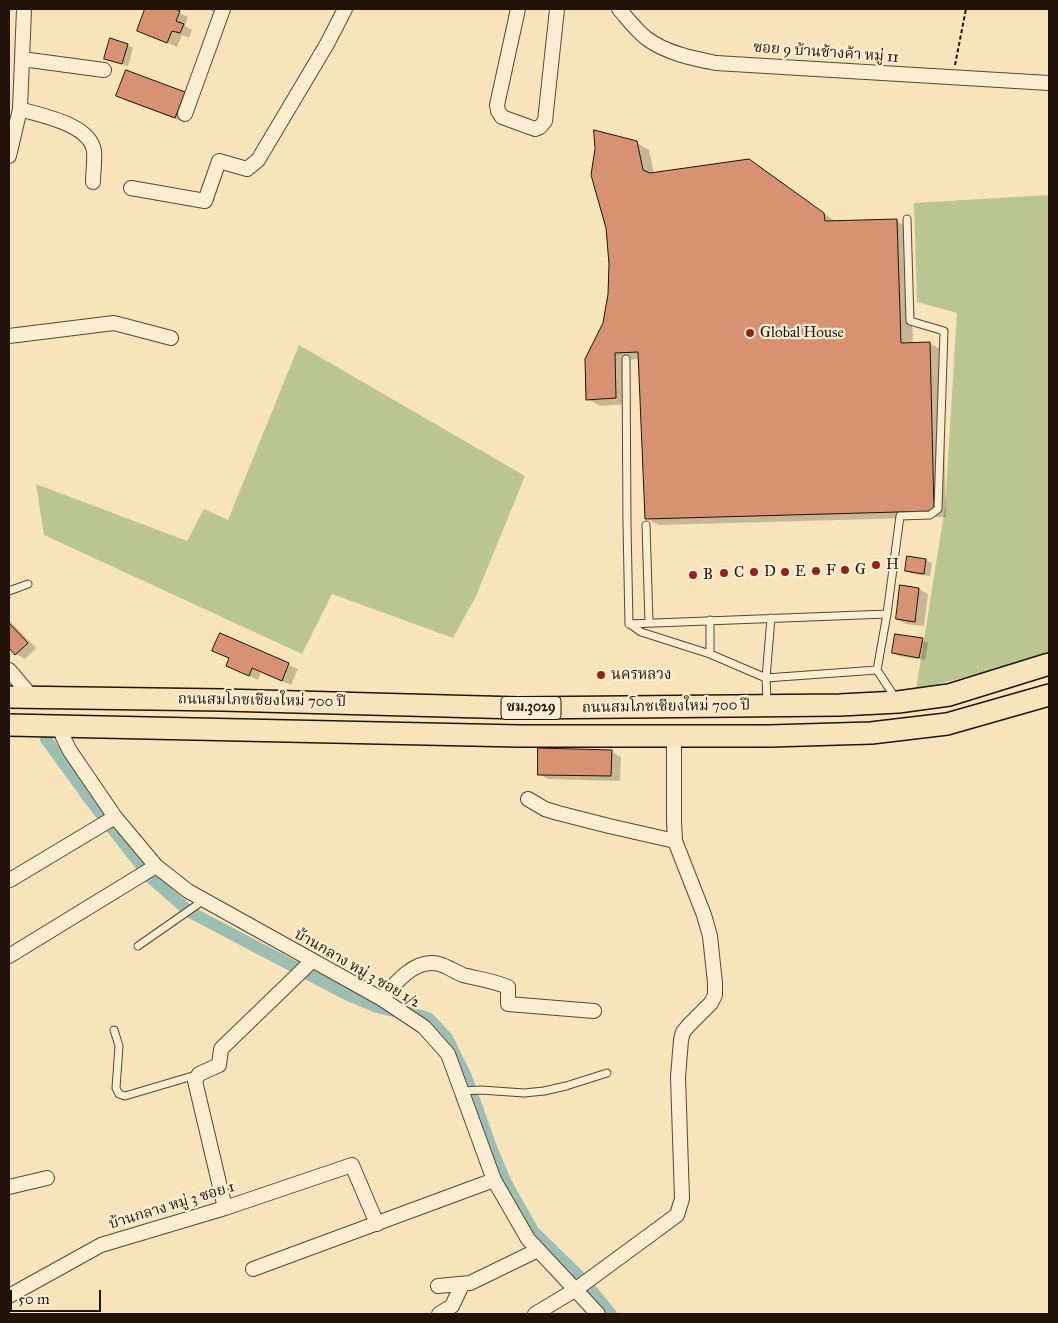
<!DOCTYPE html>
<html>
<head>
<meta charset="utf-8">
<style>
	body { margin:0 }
	#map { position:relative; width:1058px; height:1323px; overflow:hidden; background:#f8e4ba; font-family:"IM FELL Great Primer",serif }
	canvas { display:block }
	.frame { position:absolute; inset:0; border:10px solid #21130a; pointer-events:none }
	.scale { position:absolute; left:10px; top:1290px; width:91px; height:22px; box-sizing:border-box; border:2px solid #21130a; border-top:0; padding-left:6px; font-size:15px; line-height:18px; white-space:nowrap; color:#21130a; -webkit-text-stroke:4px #faedd2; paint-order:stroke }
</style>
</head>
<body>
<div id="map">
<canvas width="1058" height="1323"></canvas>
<div class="frame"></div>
<div class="scale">50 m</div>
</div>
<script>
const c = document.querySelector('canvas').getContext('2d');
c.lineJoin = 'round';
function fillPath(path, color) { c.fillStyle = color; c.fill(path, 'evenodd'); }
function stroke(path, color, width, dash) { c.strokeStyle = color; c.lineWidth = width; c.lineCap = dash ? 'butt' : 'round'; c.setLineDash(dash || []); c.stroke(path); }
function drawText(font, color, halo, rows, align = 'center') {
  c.font = font + ' "IM FELL Great Primer","Noto Serif Thai",serif'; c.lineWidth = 4.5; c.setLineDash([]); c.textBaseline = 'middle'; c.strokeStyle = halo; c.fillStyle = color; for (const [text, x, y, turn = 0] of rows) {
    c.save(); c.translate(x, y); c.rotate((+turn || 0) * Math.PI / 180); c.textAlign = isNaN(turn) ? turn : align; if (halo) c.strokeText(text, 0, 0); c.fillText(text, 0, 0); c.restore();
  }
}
fillPath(new Path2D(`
	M1049 195V655L916 690 945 507 957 313 917 302 914 203Z
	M299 345 525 476 476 596 453 638 332 594 302 654 44 535 36 484 187 541 204 509 228 520Z`), '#bbc591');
fillPath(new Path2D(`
	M146 9H171L188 17 185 26 192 30 189 38 182 35 177 47 138 30Z
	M207 9H225L222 15Z
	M127 45 133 48 128 66 105 58Z
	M184 93 193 99 184 122 127 101 118 95Z
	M637 143 649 150 654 174 749 160 761 167 836 222 896 221 909 228 913 344 929 343 942 350 946 517 659 525 646 518 640 359 627 360 628 404 600 406 588 399 605 324Z
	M926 560 932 563 930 576 912 574 907 571Z
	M901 587 919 589 928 594 924 626 906 624 897 619Z
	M9 620 36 648 25 659 16 654 9 646Z
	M220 635 298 669 291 685 261 672 258 680 227 665 230 659 214 651Z
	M922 640 928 643 925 660 899 656 893 653Z
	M611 752 621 757 620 781 548 779 539 774Z`), '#0003');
stroke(new Path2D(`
	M46 739 91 801 151 878 190 912 346 994 377 1007 394 1011
	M410 1013 428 1018 447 1038 466 1077 492 1150 506 1183 533 1231 583 1280 611 1314`), '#9dbeb2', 12);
const building = new Path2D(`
	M145 9H175L180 11 176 21 184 24 180 33 172 31 167 43 137 31Z
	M110 38 128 44 122 64 104 59Z
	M126 70 185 92 175 118 116 96Z
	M594 130 637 141 643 170 650 173 749 159 824 213 825 221 897 219 901 343 930 342 934 511 645 519 638 352 615 353 616 398 586 400 585 359 603 323 608 294 609 264 606 228 591 175 595 149Z
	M907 556 926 559 924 574 905 571Z
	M900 585 919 588 915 622 896 619Z
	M9 623 28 643 15 655 9 648Z
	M220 633 289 663 282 681 252 668 249 676 226 666 229 658 212 651Z
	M895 634 923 638 919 658 892 653Z
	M538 748 612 750 611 776 538 775Z`);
fillPath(building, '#d79273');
stroke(building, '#21130a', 1);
const lane = new Path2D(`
	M626 359 627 525 629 624
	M646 525 649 623
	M9 591 28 584
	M771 618 766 678 877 670
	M710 620V654
	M629 624 887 614
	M630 624 641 632 710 654 766 678 767 702
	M896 699 877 670 887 614 900 516 930 515 938 509 944 331 910 321 907 219
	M138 946 204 900
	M114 1030 119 1046 116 1088 119 1094 125 1096 196 1075
	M461 1091 481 1090 524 1093 544 1091 566 1086 607 1073`);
const street = new Path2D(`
	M518 9 497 105 498 111 502 117 535 129 540 127 545 121 557 9
	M619 9C627 18 636 30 646 38 666 53 691 58 716 63L1049 83
	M22 59 104 70
	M20 109C42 116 90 124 94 151 95 161 93 172 93 182
	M185 114 223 9
	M9 156 20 109 24 9
	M131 188 205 201 219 161 247 169 258 160 327 44 345 9
	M9 336 114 323 171 338
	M9 670 32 697
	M60 726 63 737 70 751 115 817 156 866 188 891 382 999 424 1027 448 1054 494 1180 528 1239 598 1314
	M528 799 545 809 558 813 609 826 675 841
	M10 880 115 817
	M9 956 156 866
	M382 999C395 983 415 958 439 964 447 966 455 972 463 975 479 979 494 981 508 987V1004L594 1011
	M9 1187 47 1178
	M225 1208 195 1081 199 1074 219 1065 221 1049 225 1045 312 961
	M253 1269 494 1180
	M438 1286 470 1283 538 1250
	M9 1296 101 1245 225 1208 352 1165 377 1224
	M439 1314 452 1306 462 1285
	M535 1314 575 1290 677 1215 682 1199 678 1077 681 1040 683 1032 689 1025 711 1003 715 995V983L710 936 704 915 675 841 674 821V735`);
const primary = new Path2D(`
	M9 697 223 700 519 708 840 705 898 702 949 695 1049 664
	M9 725 519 736H770L871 733 947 724 1049 695`);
stroke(lane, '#574736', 9);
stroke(street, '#574736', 16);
stroke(primary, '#21130a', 24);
stroke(new Path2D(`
	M955 65 966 9`), '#21130a', 2, [4, 2.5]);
stroke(lane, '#faedd2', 7);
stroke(street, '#faedd2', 14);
stroke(primary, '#f8e4ba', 21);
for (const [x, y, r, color] of [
	[750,333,5,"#8f2418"],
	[876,565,5,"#8f2418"],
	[845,570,5,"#8f2418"],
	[816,571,5,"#8f2418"],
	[754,572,5,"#8f2418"],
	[785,572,5,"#8f2418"],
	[724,573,5,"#8f2418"],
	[693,575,5,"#8f2418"],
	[601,675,5,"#8f2418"]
]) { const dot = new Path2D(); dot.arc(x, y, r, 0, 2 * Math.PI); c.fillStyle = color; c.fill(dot); stroke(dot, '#faedd2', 2); }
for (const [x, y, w] of [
	[531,708,60]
]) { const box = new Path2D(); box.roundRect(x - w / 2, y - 11.5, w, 23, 4); c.fillStyle = '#faedd2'; c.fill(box); stroke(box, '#21130a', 1); }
drawText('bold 14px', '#21130a', null, [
	["ชม.3029",531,708]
]);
drawText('15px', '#21130a', '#faedd2', [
	["ซอย 9 บ้านช้างค้า หมู่ 11",826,53,4],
	["ถนนสมโภชเชียงใหม่ 700 ปี",262,701,1],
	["ถนนสมโภชเชียงใหม่ 700 ปี",666,707,-1],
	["บ้านกลาง หมู่ 3 ซอย 1/2",357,969,30],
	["บ้านกลาง หมู่ 3 ซอย 1",172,1206,-17]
]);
drawText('15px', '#21130a', '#faedd2', [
	["Global House",760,333],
	["H",886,565],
	["G",855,570],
	["F",826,571],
	["D",764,572],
	["E",795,572],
	["C",734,573],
	["B",703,575],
	["นครหลวง",611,675]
], 'left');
</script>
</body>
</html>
